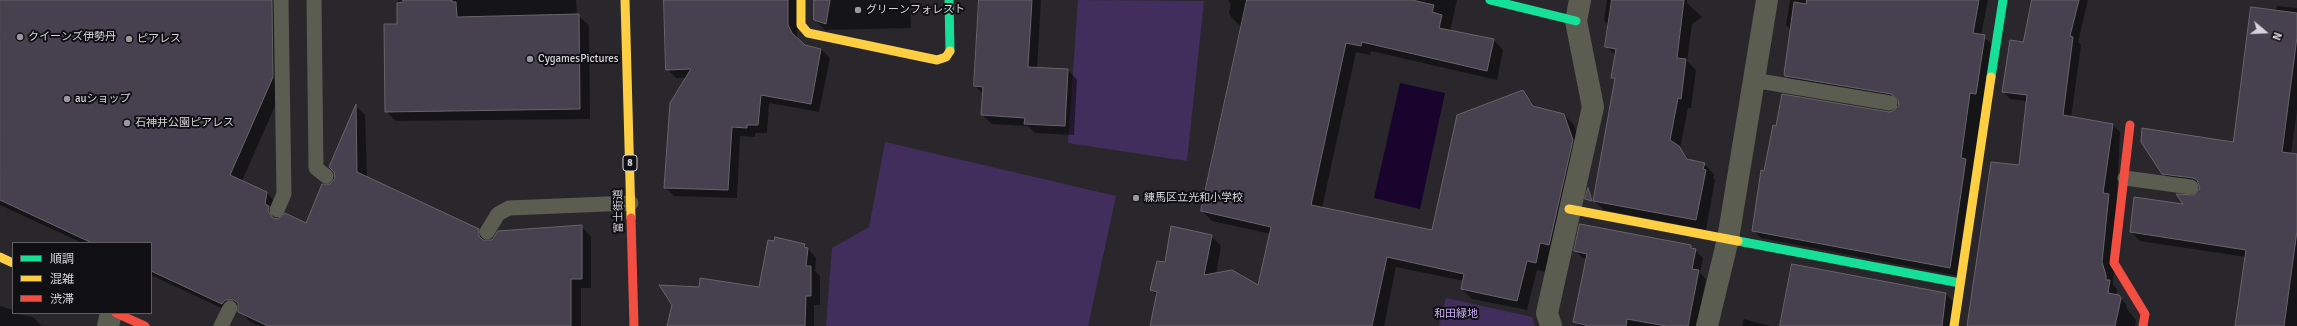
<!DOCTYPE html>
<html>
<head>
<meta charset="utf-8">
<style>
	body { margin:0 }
	#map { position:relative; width:2297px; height:326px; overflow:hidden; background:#29272c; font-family:Signika,"Noto Sans JP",sans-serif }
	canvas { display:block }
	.legend { position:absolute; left:12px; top:242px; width:140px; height:72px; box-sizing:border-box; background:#100f13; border:1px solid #5f5e63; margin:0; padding:5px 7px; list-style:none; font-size:12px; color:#d6d4db }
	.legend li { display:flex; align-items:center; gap:8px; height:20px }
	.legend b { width:20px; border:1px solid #5f5e63 }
	.north { position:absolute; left:2245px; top:12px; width:40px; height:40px; -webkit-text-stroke:3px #100f13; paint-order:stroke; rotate:109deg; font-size:11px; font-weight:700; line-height:16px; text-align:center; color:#d6d4db }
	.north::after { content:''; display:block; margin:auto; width:14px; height:18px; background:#d6d4db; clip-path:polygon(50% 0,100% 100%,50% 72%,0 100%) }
</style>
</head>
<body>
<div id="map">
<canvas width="2297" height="326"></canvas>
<ul class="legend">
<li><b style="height:5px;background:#16e098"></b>順調</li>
<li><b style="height:5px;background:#ffcf43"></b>混雑</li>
<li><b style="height:5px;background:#f24e42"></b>渋滞</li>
</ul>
<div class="north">N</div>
</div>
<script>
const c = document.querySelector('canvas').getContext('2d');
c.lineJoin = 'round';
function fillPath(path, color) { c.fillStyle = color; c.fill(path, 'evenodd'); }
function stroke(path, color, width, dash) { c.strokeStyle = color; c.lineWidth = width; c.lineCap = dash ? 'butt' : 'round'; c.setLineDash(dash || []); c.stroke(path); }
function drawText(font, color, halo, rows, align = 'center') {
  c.font = font + ' Signika,"Noto Sans JP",sans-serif'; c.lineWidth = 4; c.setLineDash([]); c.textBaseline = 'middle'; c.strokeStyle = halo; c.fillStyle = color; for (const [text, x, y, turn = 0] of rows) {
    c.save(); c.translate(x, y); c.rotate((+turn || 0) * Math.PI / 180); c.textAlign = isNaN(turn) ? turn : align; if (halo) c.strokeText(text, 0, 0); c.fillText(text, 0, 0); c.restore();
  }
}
fillPath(new Path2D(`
	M1078 0 1204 1 1187 161 1068 143Z
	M885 142 1116 196 1088 326H826L832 248 869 227Z
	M1446 298 1532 317 1535 326H1439Z`), '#412e5c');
fillPath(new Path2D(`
	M1400 83 1445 93 1420 209 1374 198Z`), '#18042c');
fillPath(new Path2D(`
	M0 0H286L283 88 242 181 266 192 276 203 278 220 306 224 336 178 335 172 331 167 356 106 365 115 367 178 478 230 489 241 581 226 591 237V288H581V326H259L249 321 239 310 232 313 151 275V243H82L0 205Z
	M398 0H576L577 15 589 25 590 119 396 121 386 111 398 25Z
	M665 0H802L797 35 799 41 805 46 821 49 830 58 819 112 769 103 767 133H755V137L740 136 737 198 674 196 665 187 687 78H676L667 69Z
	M813 0H910L911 28 825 30 816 21Z
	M980 0H1041L1037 68 1068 70 1077 80 1074 135 1035 133 1028 126 992 124 982 115 983 94 975 86Z
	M1228 0H1457L1450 31 1494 40 1503 50 1497 80 1371 51 1370 55 1356 52 1322 208 1433 231 1523 91 1537 108 1564 115 1574 125 1582 151 1546 272 1537 270 1527 310 1472 299 1462 289 1464 281 1396 267 1384 326H1151L1157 296 1152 290 1165 264 1211 236 1221 246 1216 274 1259 286 1271 234 1212 221 1202 211 1242 28 1232 18 1229 13 1231 4Z
	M1607 0H1687V3L1702 17 1692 24 1687 61 1696 70 1691 108H1688L1680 149 1691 161 1704 164 1714 174 1713 178 1715 180 1706 230 1604 210 1594 201 1616 81 1612 77 1616 56 1606 46 1609 26 1604 20Z
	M1790 0H1988L1981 35 1992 44 1958 276 1761 238 1753 230 1777 127 1889 113 1897 110 1900 104 1899 101 1794 84 1786 76 1791 30 1786 25Z
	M2033 0H2088L2078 42 2081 45 2071 118 2112 124 2120 132 2113 285 2117 289 2116 295 2126 304 2127 309 2136 320 2135 326H1968L2020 166 2027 101 2010 99 2003 91 2023 43ZM2119 301H2121L2119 311 2117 310Z
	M2277 6 2297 8V110L2291 154 2297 155V326H2236L2246 257 2140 241 2131 232 2185 206 2201 189V186L2172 182 2163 173 2234 143Z
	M805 245 816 258 815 271 820 276V305H814V326H668L699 288H760Z
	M1691 246 1703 258 1700 273 1706 279 1699 314V326H1579L1575 322 1587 259 1582 258 1575 250Z
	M1946 294 1953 302 1951 326H1781Z
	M0 306 13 310V313L33 317 42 326H0Z
	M1744 319 1770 326H1742Z`), '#0007');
const building = new Path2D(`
	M0 0H272L273 77 230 175 267 192 265 204 269 206 268 211 273 218 278 219 285 213 306 223 322 184H330L335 178 334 172 329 167 356 104 357 172 479 229V236L483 240H492L498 231 582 225V279H571V326H268L238 312V303L234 300H225L222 304 151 271V243H92L0 200Z
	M403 0H452V2H456L457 17 579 14 580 109 385 112 384 24H397V3L403 2Z
	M664 0H788V25L792 33 805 45 821 49 811 104 761 95 758 125H747V128L732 127 728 190 664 188 670 103 691 69 666 70Z
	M814 0H830L826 24 814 20Z
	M979 0H1032L1028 67 1068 69 1065 126 1024 124 1025 118 981 115 983 87 974 86Z
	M1247 0H1412L1434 5 1432 12 1442 15 1439 28 1494 39 1487 71 1362 42 1361 46 1346 43 1311 205 1432 230 1457 115 1523 90 1533 106 1564 114 1573 140 1549 245 1540 243 1536 263 1527 261 1517 301 1461 289 1464 274 1387 257 1372 326H1150L1157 292 1150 290 1157 261 1165 262 1171 226 1212 235 1204 275 1232 270 1258 285 1271 227 1201 211Z
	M1612 0H1684L1677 58 1686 59 1681 99 1678 98 1670 140 1679 146 1687 159 1705 163 1703 169 1706 170 1696 220 1593 201 1615 78H1611L1616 49 1605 47Z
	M1807 0H1979L1973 33 1985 35 1976 94 1970 93 1961 158 1966 159 1950 268 1752 231 1761 170 1764 171 1773 125 1776 126 1782 94 1889 112 1893 111 1899 105 1898 100 1891 94 1785 76 1784 74 1794 2 1806 4Z
	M2032 0H2079L2070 36 2073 37 2063 115 2113 124 2103 193 2109 194 2102 262 2106 275V280H2110L2108 293 2119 295 2121 298 2115 326H1967L1991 162 2019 165 2027 95 2002 92 2010 40 2023 42Z
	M2251 7 2297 13V37L2282 152 2297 154V231L2284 326H2235L2246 250 2130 232 2134 197 2183 204 2176 194 2194 195 2200 188 2197 180 2193 178 2162 174 2141 142 2142 128 2233 142Z
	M1588 188 1592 201 1585 199Z
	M1580 224 1691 245V248L1696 249 1692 269 1699 270 1688 326H1666L1627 319 1626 326H1589L1573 322 1587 254 1574 251Z
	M775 237 805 244 804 247 808 248 806 266H811V296H806L805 326H667L672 305 659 285 699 287 700 278 759 287 768 240 774 241Z
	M1792 264 1946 293 1942 326H1780Z`);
fillPath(building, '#47414f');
stroke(building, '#666569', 1);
stroke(new Path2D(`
	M314 0 316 168 326 176
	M1753 80 1890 103
	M2125 178 2191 187
	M277 210 284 194 281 0
	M487 232 498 214 509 208 631 203
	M221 326 230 308`), '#5a5d4f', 15);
stroke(new Path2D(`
	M108 326 111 313
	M1551 326 1547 313 1593 107 1576 21 1580 0
	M1707 326 1728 239 1767 0`), '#5a5d4f', 22);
stroke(new Path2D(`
	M949 0 950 51
	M1490 0 1576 21
	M1991 77 2003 0
	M1738 241 1960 283`), '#16e098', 9);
stroke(new Path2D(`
	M625 0 631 218
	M801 0V25L808 33 937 60 946 57 950 51
	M1569 209 1738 241
	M0 257 13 263
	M1954 326 1991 77`), '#ffcf43', 9);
stroke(new Path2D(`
	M2130 125 2114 263 2145 314 2143 326
	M631 218 634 326
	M116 313 145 326`), '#f24e42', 9);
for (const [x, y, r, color] of [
	[858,10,4,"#99979e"],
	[20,37,4,"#99979e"],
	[129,39,4,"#99979e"],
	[530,59,4,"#99979e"],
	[67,99,4,"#99979e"],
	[127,123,4,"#99979e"],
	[1136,198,4,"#99979e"]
]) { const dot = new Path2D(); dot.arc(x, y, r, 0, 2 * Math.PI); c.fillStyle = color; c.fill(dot); stroke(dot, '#100f13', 1.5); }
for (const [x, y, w] of [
	[630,163,14]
]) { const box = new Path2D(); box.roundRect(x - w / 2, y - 8, w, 16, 3); c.fillStyle = '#100f13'; c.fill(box); stroke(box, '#d6d4db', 1); }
drawText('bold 10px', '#d6d4db', null, [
	["8",630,163]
]);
drawText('11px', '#d6d4db', '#100f13', [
	["グリーンフォレスト",866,10],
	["クイーンズ伊勢丹",28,37],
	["ピアレス",137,39],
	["CygamesPictures",538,59],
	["auショップ",75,99],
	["石神井公園ピアレス",135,123],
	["練馬区立光和小学校",1144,198]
], 'left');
drawText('11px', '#d6d4db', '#100f13', [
	["富士街道",619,211,-91]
]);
drawText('11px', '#cbaef9', '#100f13', [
	["和田緑地",1456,314]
]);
</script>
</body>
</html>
